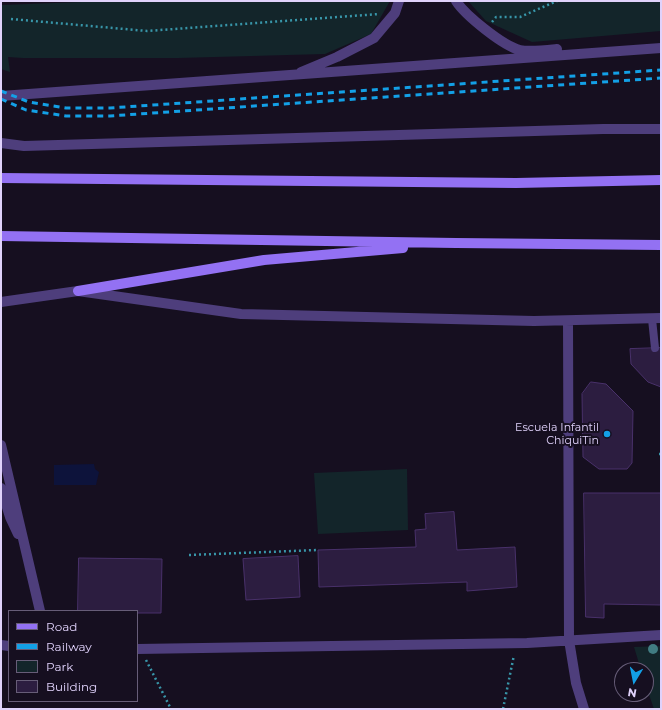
<!DOCTYPE html>
<html>
<head>
<meta charset="utf-8">
<style>
	body { margin:0 }
	#map { position:relative; width:662px; height:710px; overflow:hidden; background:#160f20; font-family:Montserrat,sans-serif }
	canvas { display:block }
	.frame { position:absolute; inset:0; border:2px solid #e0d2fb; pointer-events:none }
	.legend { position:absolute; left:8px; top:610px; width:130px; height:92px; box-sizing:border-box; background:#160f20; border:1px solid #675d78; margin:0; padding:5px 7px; list-style:none; font-size:12px; color:#e0d2fb }
	.legend li { display:flex; align-items:center; gap:8px; height:20px }
	.legend b { width:20px; border:1px solid #675d78 }
	.north { position:absolute; left:614px; top:662px; width:40px; height:40px; box-sizing:border-box; background:#160f20; border:1px solid #675d78; border-radius:50%; rotate:190deg; font-size:11px; font-weight:700; line-height:16px; text-align:center; color:#e0d2fb }
	.north::after { content:''; display:block; margin:auto; width:14px; height:18px; background:#13a0e6; clip-path:polygon(50% 0,100% 100%,50% 72%,0 100%) }
</style>
</head>
<body>
<div id="map">
<canvas width="662" height="710"></canvas>
<div class="frame"></div>
<ul class="legend">
<li><b style="height:5px;background:#9371f3"></b>Road</li>
<li><b style="height:5px;background:#13a0e6"></b>Railway</li>
<li><b style="height:11px;background:#13252a"></b>Park</li>
<li><b style="height:11px;background:#2c1d40"></b>Building</li>
</ul>
<div class="north">N</div>
</div>
<script>
const c = document.querySelector('canvas').getContext('2d');
c.lineJoin = 'round';
function fillPath(path, color) { c.fillStyle = color; c.fill(path, 'evenodd'); }
function stroke(path, color, width, dash) { c.strokeStyle = color; c.lineWidth = width; c.lineCap = dash ? 'butt' : 'round'; c.setLineDash(dash || []); c.stroke(path); }
function drawText(font, color, halo, rows, align = 'center') {
  c.font = font + ' Montserrat,sans-serif'; c.lineWidth = 4; c.setLineDash([]); c.textBaseline = 'middle'; c.strokeStyle = halo; c.fillStyle = color; for (const [text, x, y, turn = 0] of rows) {
    c.save(); c.translate(x, y); c.rotate((+turn || 0) * Math.PI / 180); c.textAlign = isNaN(turn) ? turn : align; if (halo) c.strokeText(text, 0, 0); c.fillText(text, 0, 0); c.restore();
  }
}
fillPath(new Path2D(`
	M108 1H390L371 34 325 54 178 58H23L8 57 10 72 1 69V5Z
	M468 1H661V31L532 42 486 21Z
	M407 469 408 530 318 534 314 473Z
	M661 646V709H654L646 686V670H641L634 647Z`), '#13252a');
fillPath(new Path2D(`
	M94 464 95 469 99 472 96 485H54V465Z`), '#0d133b');
const building = new Path2D(`
	M661 348V387L648 382 631 364 630 349Z
	M591 382 606 384 633 411 632 463 627 469H599L583 457 582 394Z
	M584 493H661V605L604 604V618L586 617Z
	M454 512 457 550 515 547 517 587 467 591V582L319 587 318 550 416 547 415 530 426 529 425 514Z
	M298 556 300 597 246 600 243 559Z
	M79 558 162 559 161 613H137V611H78Z`);
fillPath(building, '#2c1d40');
stroke(building, '#49316a', 1);
stroke(new Path2D(`
	M11 19 147 31 379 14
	M492 22 496 17H520L557 1
	M659 454H661
	M189 555 318 550
	M146 660 171 709
	M503 709 514 655`), '#3896a9', 2.5, [2, 3]);
stroke(new Path2D(`
	M652 319 655 348`), '#4e3e7c', 8);
stroke(new Path2D(`
	M456 1C465 15 503 46 520 50 529 52 547 50 557 49
	M301 72 337 57 374 38 395 13 399 1
	M1 96 661 48
	M1 143 24 146 603 129H661
	M1 302 78 291 241 314 534 321 661 318
	M568 321 569 640 576 683 584 709
	M1 445 40 611
	M1 488 10 517 18 534
	M1 645 9 646
	M137 649 527 643 661 635`), '#4e3e7c', 10);
stroke(new Path2D(`
	M1 178 516 183 661 180
	M1 236 456 243 661 245
	M78 291 264 260 403 248`), '#9371f3', 10);
stroke(new Path2D(`
	M1 91 29 102 66 108H110L661 70
	M1 99 26 110 66 116H110L661 78`), '#13a0e6', 3, [6, 5]);
c.fillStyle = '#417c82';
for (const [x, y] of [
	[653,649]
]) { c.beginPath(); c.arc(x, y, 5, 0, 2 * Math.PI); c.fill(); }
for (const [x, y, r, color] of [
	[607,434,4,"#13a0e6"]
]) { const dot = new Path2D(); dot.arc(x, y, r, 0, 2 * Math.PI); c.fillStyle = color; c.fill(dot); stroke(dot, '#160f20', 1.5); }
drawText('11px', '#e0d2fb', '#160f20', [
	["Escuela Infantil",599,428],
	["ChiquiTin",599,441]
], 'right');
</script>
</body>
</html>
